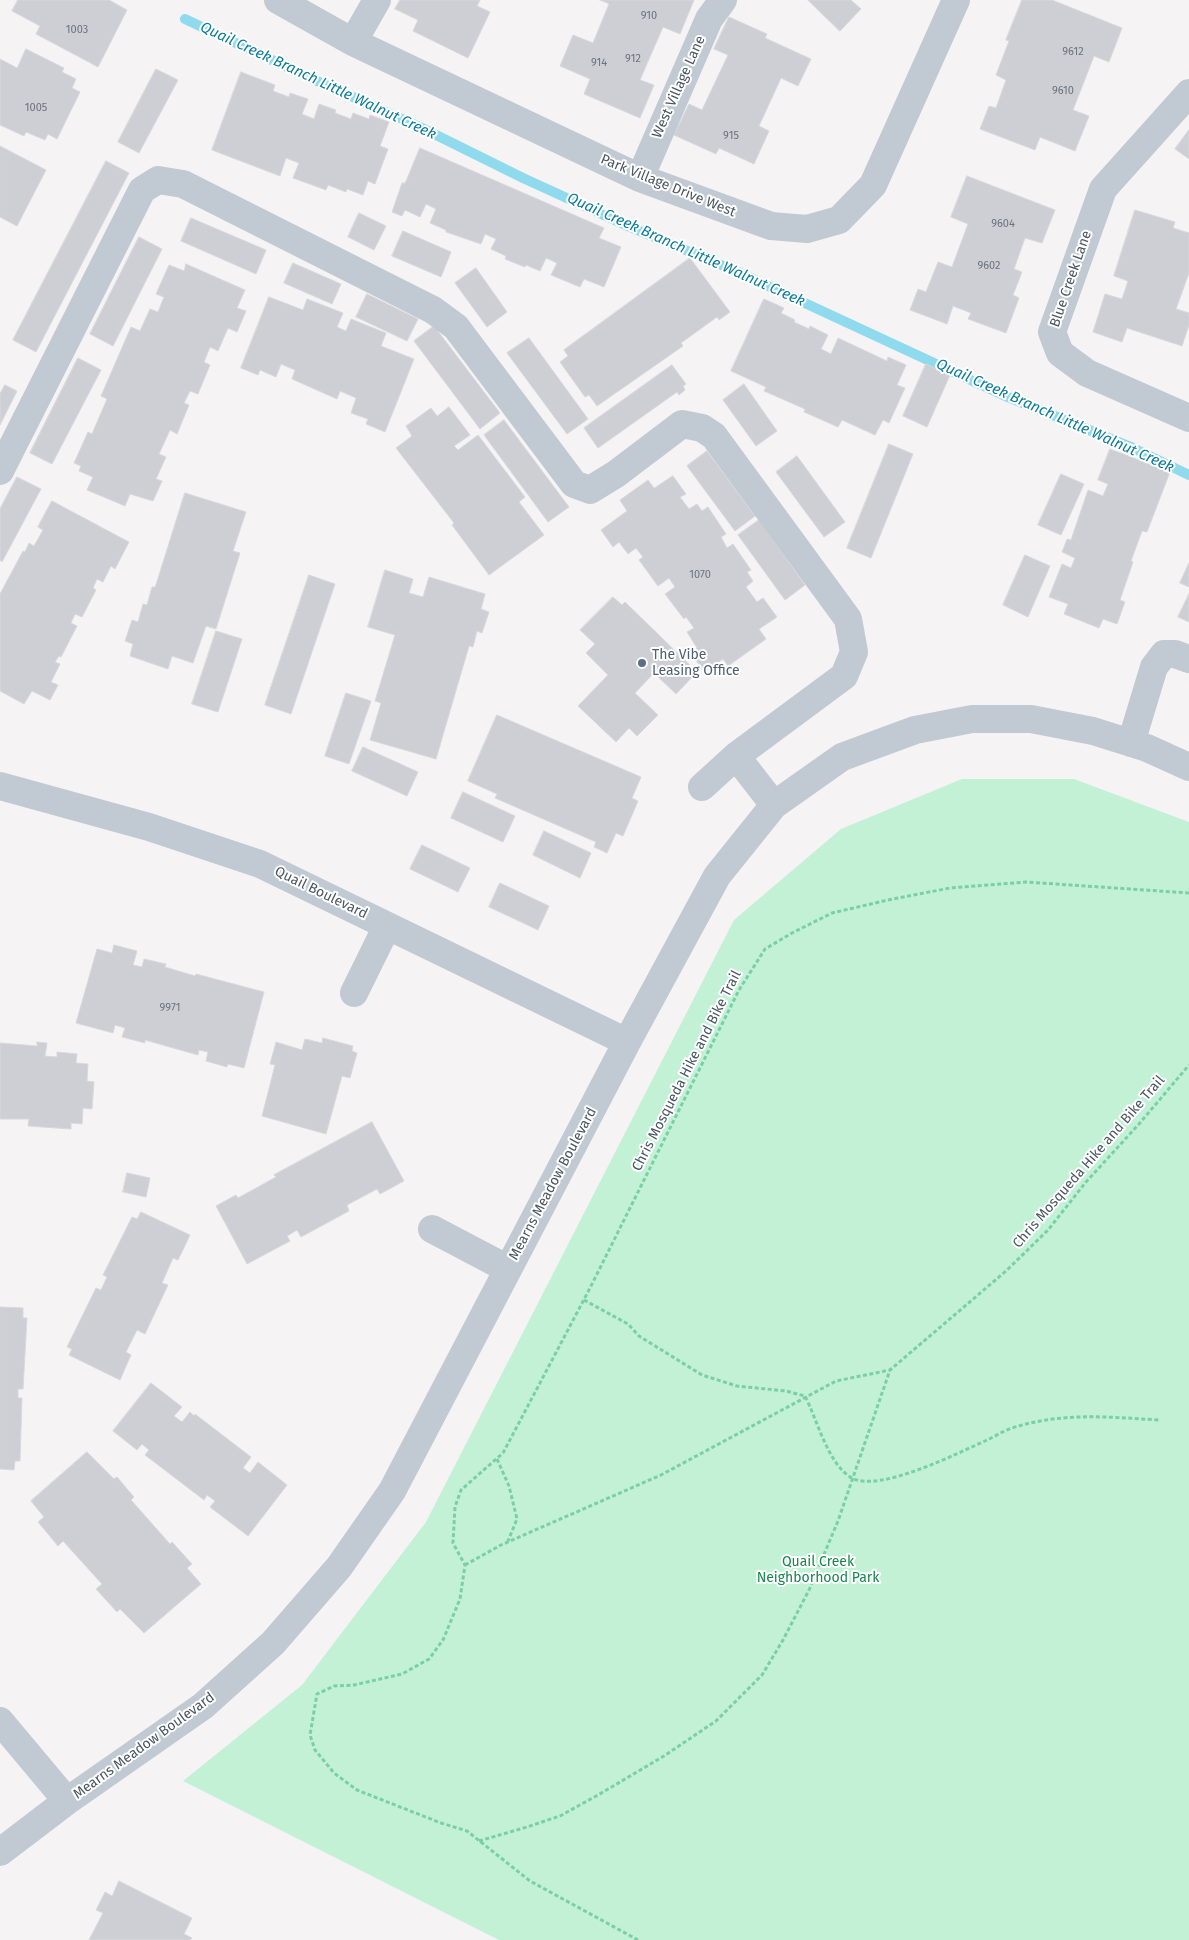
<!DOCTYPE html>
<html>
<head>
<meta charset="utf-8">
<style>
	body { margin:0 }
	canvas { display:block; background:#f5f3f3 }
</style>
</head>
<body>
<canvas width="1189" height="1940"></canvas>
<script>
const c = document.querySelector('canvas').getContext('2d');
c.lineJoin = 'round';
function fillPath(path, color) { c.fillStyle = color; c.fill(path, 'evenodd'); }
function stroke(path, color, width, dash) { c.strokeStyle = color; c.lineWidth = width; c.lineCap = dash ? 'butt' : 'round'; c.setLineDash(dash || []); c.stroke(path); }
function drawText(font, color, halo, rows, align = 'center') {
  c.font = font + ' "Fira Sans",sans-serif'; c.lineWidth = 4; c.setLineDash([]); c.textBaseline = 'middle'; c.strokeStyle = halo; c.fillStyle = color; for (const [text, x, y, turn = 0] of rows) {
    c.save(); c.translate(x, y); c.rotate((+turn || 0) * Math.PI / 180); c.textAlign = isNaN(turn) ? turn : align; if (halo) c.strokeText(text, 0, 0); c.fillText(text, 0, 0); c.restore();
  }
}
fillPath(new Path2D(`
	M962 779H1074L1189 822V1940H499L183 1781 302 1685 426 1522 734 920 841 829Z`), '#c3f1d5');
stroke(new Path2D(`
	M185 19 308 77 422 128 523 178 630 227 738 272 1003 395 1133 448 1189 475`), '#90daee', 10);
const building = new Path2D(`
	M18 0H109L127 10 98 67 36 34 40 26 12 11Z
	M400 0H480L477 6 490 12 468 58 413 31 418 20 395 9Z
	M600 0H694L680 34 663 27 640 80 654 85 640 118 584 94 590 79 560 66 573 35 593 43 609 4Z
	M808 0H851L861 9 840 31Z
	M1022 0H1052L1122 28 1109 62 1094 56 1073 110 1089 116 1075 151 1040 137 1035 150 980 129 989 106 996 108 1006 80 996 75 1009 41 1006 40Z
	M729 17 767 34 765 38 811 59 798 86 781 78 759 126 769 131 754 164 719 148 716 154 674 135 689 104 702 110 728 55 714 49Z
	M26 49 64 68 62 72 76 79 72 88 80 92 57 139 48 134 45 140 26 132 24 136 0 125V59L17 68Z
	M156 69 178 80 139 153 118 142Z
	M241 72 275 85 273 91 289 97 290 93 308 99 302 114 314 119 319 104 336 110 335 113 351 119 353 113 369 119 370 115 389 122 380 146 388 149 375 184 368 181 363 195 347 189 346 192 328 185 326 190 293 178 299 163 286 158 280 176 212 150Z
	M1189 130V159L1175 149Z
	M0 146 46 170 17 226 0 217Z
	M420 148 604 228 599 238 621 247 604 287 584 279 580 287 551 275 557 263 546 258 540 271 526 265 525 267 505 259 506 256 491 249 496 239 485 234 481 244 446 232V230L430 223 436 209 426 204 420 217 405 210 402 216 392 212 402 183H405Z
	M106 161 129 173 36 352 13 340Z
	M967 176 1055 210 1042 243 1025 238 1014 269 1022 272 1013 295 1019 298 1006 333 968 319 971 313 953 306 947 324 910 310 918 289 926 292 938 262 952 267 968 224 951 217Z
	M1135 210 1175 222 1173 228 1189 233V273L1176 309 1189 313V325L1182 346 1127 328 1122 342 1093 332 1105 294 1122 299 1128 281 1114 276Z
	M359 213 386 226 374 250 348 237Z
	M191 218 266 250 256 274 181 241Z
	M403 231 451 252 441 277 392 256Z
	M139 237 162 249 113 346 90 334Z
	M690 258 730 312 719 320 717 317 681 343 683 346 597 406 589 395 585 397 560 362 568 356 564 350Z
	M293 263 341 284 332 304 284 283Z
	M186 264 245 290 237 308 246 311 237 332 228 328 218 351 210 347 204 362 210 365 198 394 190 391 184 403 189 405 177 434 170 430 159 454 166 457 156 479 162 481 153 501 130 494 125 506 87 490 93 477 79 471 81 466 74 463 88 432 92 434 107 399 101 396 131 327 140 331 150 309 158 312 164 297 156 294 169 265 184 271Z
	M476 268 507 312 487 327 455 283Z
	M367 294 418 319 407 341 356 317Z
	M269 297 303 310 307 299 343 313 337 327 346 331 351 319 386 333 381 346 414 359 385 432 366 424 368 419 351 413 356 398 340 391 337 399 292 379 295 370 281 364 276 377 260 370 258 375 241 368Z
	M764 299 784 308 781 313 795 320 794 322 809 329 810 326 828 335 821 349 831 354 838 338 887 361 888 357 906 365 897 385 905 388 889 423 883 420 875 435 842 420 838 427 804 412 805 409 764 391 766 387 731 371Z
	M434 326 500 413 480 429 414 341Z
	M529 338 588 419 567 434 507 353Z
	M78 358 101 370 52 464 30 453Z
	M926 364 950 375 927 427 903 416Z
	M672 365 686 384 683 386 685 390 679 395 677 392 598 448 584 428Z
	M744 384 777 431 756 446 723 400Z
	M5 385 17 391 0 425V394Z
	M449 407 470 435 454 446 458 450 478 435 525 497 519 502 544 535 489 575 452 525 454 523 396 448 412 436 406 426 431 408 437 416Z
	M504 420 569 507 548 522 484 435Z
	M889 444 913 454 871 558 847 548Z
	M1110 449 1170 472 1147 532 1142 531 1131 561 1133 562 1120 600 1125 602 1117 624 1103 619 1099 628 1064 614 1068 604 1049 597 1062 564 1071 568 1075 558 1062 552 1067 539 1071 540 1088 490 1103 496 1108 484 1098 480Z
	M707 451 755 516 735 531 687 466Z
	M797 456 845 522 824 537 776 472Z
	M1061 474 1084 484 1061 535 1038 525Z
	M673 476 686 494 680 497 689 509 697 504 702 511 708 507 726 534 721 537 727 548 733 544 751 570 747 572 753 581 746 587 757 602 763 598 777 617 759 629 766 639 728 666 723 659 704 672 691 653 697 648 687 632 694 628 686 617 684 619 665 594 675 587 669 578 658 586 639 560 643 557 636 548 628 554 619 542 613 547 601 530 627 511 620 500 648 480 654 488Z
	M17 477 41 489 2 562 0 560V509Z
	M185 493 246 512 233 551 240 553 216 629 206 626 193 663 172 656 168 669 130 656 133 644 125 641 132 620 138 622 143 604 147 605 152 587H155Z
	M52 501 129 542 115 569 111 566 103 582 97 579 93 588 96 590 82 617 75 614 71 623 77 626 61 657 59 656 55 662 60 664 51 682 58 685 50 700 32 691 24 704 0 691V594L23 551 25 552 29 543 34 546 43 530 38 527Z
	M759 520 805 585 785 600 738 535Z
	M1025 555 1050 566 1028 617 1003 605Z
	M1189 563V587L1180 583Z
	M385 570 413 579 409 593 423 597 429 577 485 594 481 609 489 612 482 633 477 631 473 647 469 646 436 759 370 740 381 703 375 701 395 635 368 627Z
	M309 575 335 584 291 714 265 705Z
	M1189 594V622L1178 617Z
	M613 597 622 605 625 602 697 672 676 694 654 673 635 693 658 715 637 736 629 728 616 742 578 706 608 675 586 653 595 644 580 630Z
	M216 631 242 639 218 712 192 704Z
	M346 693 371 701 349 764 325 756Z
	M497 715 641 777 632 798 638 801 623 836 616 833 607 853 594 847 596 842 495 798 497 794 468 781Z
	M363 747 418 772 407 796 352 771Z
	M463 792 515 816 503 842 451 818Z
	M544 831 591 853 580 878 533 855Z
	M422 845 470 868 458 892 410 869Z
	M500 883 549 906 538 930 489 907Z
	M114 945 137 951 133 965 142 967 144 959 166 964 165 967 195 976 196 974 264 992 244 1068 228 1064 227 1067 206 1061 208 1052 199 1050 198 1055 145 1040V1043L122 1037 125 1028 115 1025 113 1033 76 1023 97 949 112 953Z
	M323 1038 353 1046 352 1051 357 1053 350 1078 342 1076 326 1134 262 1116 275 1065 270 1064 276 1042 302 1050 305 1039 322 1043Z
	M37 1042 47 1043 45 1056 57 1057V1052L77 1054 76 1063 88 1064 87 1081 94 1082 92 1109 83 1108 82 1124 71 1123V1129L28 1126 29 1119H0V1043L37 1046Z
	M372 1122 404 1181 380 1194 377 1189 347 1205 349 1211 301 1237 297 1230 287 1236 290 1241 247 1264 216 1206 236 1195 238 1198 276 1177 274 1175Z
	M127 1173 150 1178 146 1197 123 1192Z
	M141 1212 190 1235 178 1260 173 1258 162 1283 168 1285 145 1334 137 1330 126 1352 131 1355 120 1380 69 1355 72 1349 67 1347 96 1288 101 1290 107 1277 103 1275 132 1217 137 1219Z
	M0 1307 23 1308V1318H27L23 1389H18V1398H22L20 1461H15L14 1470 0 1469Z
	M151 1383 182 1407 174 1416 182 1422 190 1412 194 1416 195 1414 251 1457 243 1468 250 1473 258 1462 287 1485 248 1536 210 1507 215 1501 207 1495 204 1500 145 1455 149 1450 142 1444 137 1450 113 1431Z
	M87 1452 114 1479 117 1477 134 1497 131 1500 170 1544 172 1542 192 1564 187 1568 201 1584 144 1633 120 1609 117 1612 96 1589 102 1584 63 1541 58 1546 38 1522 44 1517 31 1501Z
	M119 1881 192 1918 184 1934 192 1938 190 1940H89L103 1913 96 1910 105 1892 112 1896Z`);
fillPath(building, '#cdcfd5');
stroke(building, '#d7d9de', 1);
stroke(new Path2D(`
	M584 1300 628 1324 639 1336 702 1375 737 1386 786 1391 805 1396C817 1419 828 1465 852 1478 879 1493 958 1453 985 1441 994 1437 1003 1431 1012 1428 1062 1412 1108 1417 1159 1420
	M497 1459 509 1486 517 1519 508 1541
	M465 1565 501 1545 661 1475 836 1381 890 1370
	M479 1841 527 1827 560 1816 598 1795 664 1756 716 1721 762 1675 783 1640 809 1590 838 1521 890 1370 1006 1271 1048 1230 1086 1182 1139 1124 1189 1065
	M638 1940 530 1881 467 1831 441 1823 357 1790 334 1773 315 1750 310 1735 317 1694 334 1686 354 1685 402 1674 429 1659 443 1640 460 1599 465 1565 453 1543 455 1507 461 1490 503 1453 590 1288 739 990 765 949 792 933 832 913 888 900 950 888 1026 882 1189 893`), '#7ad0a6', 3, [4, 2.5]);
stroke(new Path2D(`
	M278 0 353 42 640 178 771 226 807 229 839 220 873 185 956 0
	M353 42 377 0
	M1189 93 1103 189 1052 332 1060 353 1087 373 1189 418
	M640 178 709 19 723 0
	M0 471 142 190 158 180 183 184 433 310 456 327 574 484 590 490 616 474 682 424 702 428 714 436 848 619 854 652 844 676 736 756 774 805
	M1131 743 1154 667 1164 654H1175L1189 659
	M0 786 149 827 260 864 627 1042
	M702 787 736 756
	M354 993 387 926
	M432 1229 508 1269
	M0 1721 67 1801
	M0 1852 67 1801 203 1706 273 1643 339 1567 392 1491 627 1042 717 876 774 805 842 757 915 730 972 719H1031L1093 731 1147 748 1189 767`), '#c1cad2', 28);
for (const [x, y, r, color] of [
	[642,663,5,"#5c6f8a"]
]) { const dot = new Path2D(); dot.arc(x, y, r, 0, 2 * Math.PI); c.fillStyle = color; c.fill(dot); stroke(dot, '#fff', 2); }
drawText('11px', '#6b747e', null, [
	["910",649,16],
	["1003",77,30],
	["9612",1073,52],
	["912",633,59],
	["914",599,63],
	["9610",1063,91],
	["1005",36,108],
	["915",731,136],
	["9604",1003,224],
	["9602",989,266],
	["1070",700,575],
	["9971",170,1008]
]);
drawText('14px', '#4a5661', '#fff', [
	["West Village Lane",679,87,-66],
	["Park Village Drive West",668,186,22],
	["Blue Creek Lane",1071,279,-71],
	["Quail Boulevard",321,893,26],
	["Chris Mosqueda Hike and Bike Trail",687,1071,-63],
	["Chris Mosqueda Hike and Bike Trail",1089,1162,-49],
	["Mearns Meadow Boulevard",553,1184,-62],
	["Mearns Meadow Boulevard",144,1746,-36]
]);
drawText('14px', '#4e5e75', '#fff', [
	["The Vibe",652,655],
	["Leasing Office",652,671]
], 'left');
drawText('14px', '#17864f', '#fff', [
	["Quail Creek",818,1562],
	["Neighborhood Park",818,1578]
]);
drawText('italic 15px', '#0c7c9b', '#fff', [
	["Quail Creek Branch Little Walnut Creek",318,81,25],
	["Quail Creek Branch Little Walnut Creek",686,250,24],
	["Quail Creek Branch Little Walnut Creek",1055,416,24]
]);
</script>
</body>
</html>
